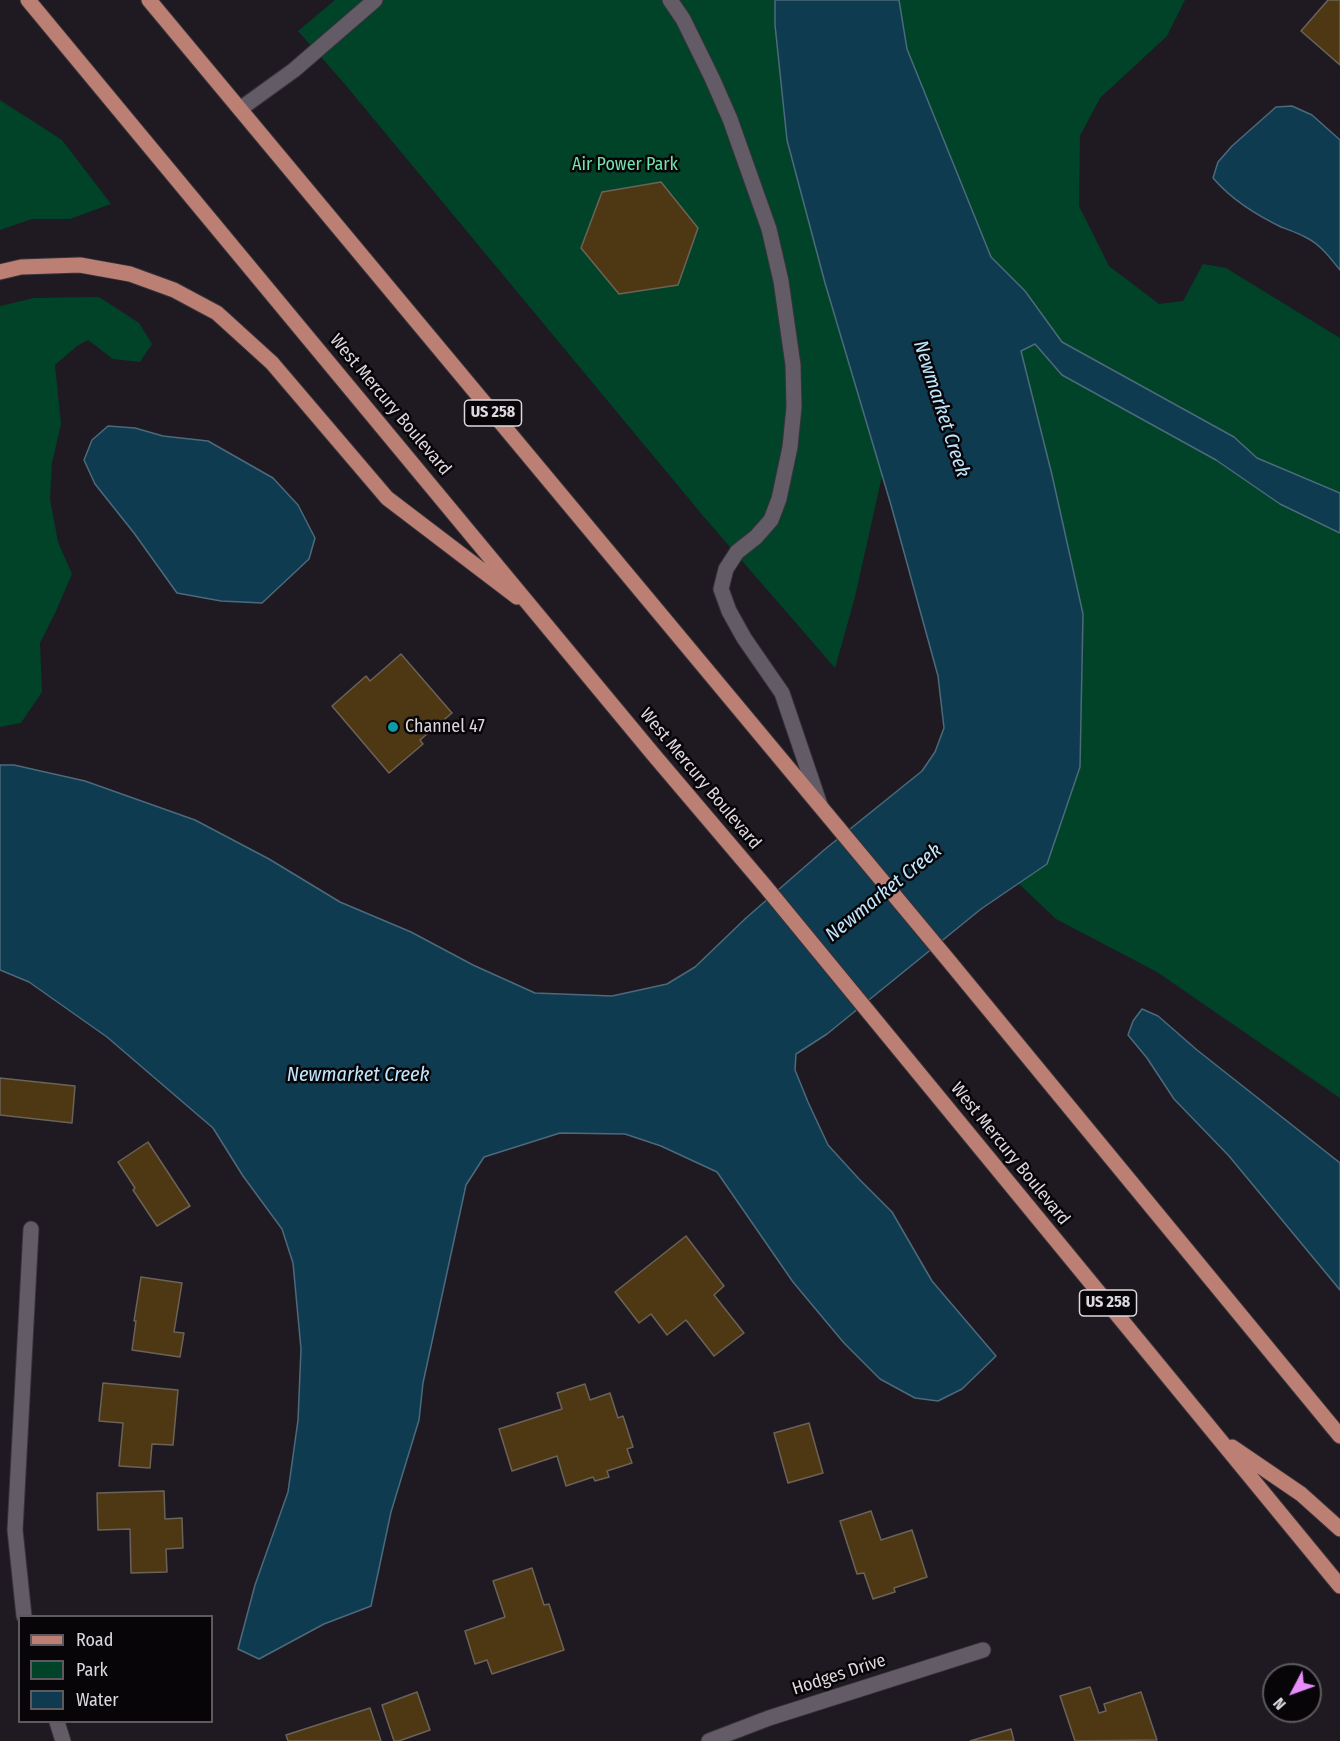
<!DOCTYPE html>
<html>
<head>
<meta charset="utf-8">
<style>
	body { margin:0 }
	#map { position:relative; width:1340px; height:1741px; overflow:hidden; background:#1f1922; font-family:"Fira Sans Condensed",sans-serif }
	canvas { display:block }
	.legend { position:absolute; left:18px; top:1615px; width:195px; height:108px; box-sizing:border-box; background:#080509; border:2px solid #5d595e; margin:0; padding:8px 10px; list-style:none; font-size:18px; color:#dcd8de }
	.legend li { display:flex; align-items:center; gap:12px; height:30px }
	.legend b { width:30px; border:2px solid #5d595e }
	.north { position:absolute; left:1262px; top:1663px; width:60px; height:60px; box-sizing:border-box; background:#080509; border:2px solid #5d595e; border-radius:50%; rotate:229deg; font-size:16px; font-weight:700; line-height:24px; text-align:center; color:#dcd8de }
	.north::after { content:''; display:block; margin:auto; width:21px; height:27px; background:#ea8dfc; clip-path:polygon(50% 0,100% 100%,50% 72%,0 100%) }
</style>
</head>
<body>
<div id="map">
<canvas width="1340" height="1741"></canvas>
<ul class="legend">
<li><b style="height:8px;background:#bb8073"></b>Road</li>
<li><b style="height:16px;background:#004329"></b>Park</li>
<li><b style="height:16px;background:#0f3b50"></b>Water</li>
</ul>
<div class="north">N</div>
</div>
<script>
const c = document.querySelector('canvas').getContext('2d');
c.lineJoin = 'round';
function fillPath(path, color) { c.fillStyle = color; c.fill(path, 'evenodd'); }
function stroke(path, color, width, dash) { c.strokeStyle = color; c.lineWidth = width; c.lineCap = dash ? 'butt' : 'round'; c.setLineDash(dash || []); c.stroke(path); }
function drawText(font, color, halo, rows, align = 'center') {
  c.font = font + ' "Fira Sans Condensed",sans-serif'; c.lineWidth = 5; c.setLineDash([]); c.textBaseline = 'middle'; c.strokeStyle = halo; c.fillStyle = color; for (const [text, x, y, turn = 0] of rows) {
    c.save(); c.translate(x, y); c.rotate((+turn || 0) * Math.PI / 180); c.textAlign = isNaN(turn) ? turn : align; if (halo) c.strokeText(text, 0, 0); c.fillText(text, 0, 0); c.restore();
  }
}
fillPath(new Path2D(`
	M335 0H775V25L825 283 882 476 855 597 835 668 704 517 343 82 298 31Z
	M899 0H1185L1167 36 1100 98 1080 136 1079 206 1109 266 1159 304 1183 301 1203 264 1226 268 1340 338V493L1257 458 1234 437 1062 342 1025 291 991 257 907 49Z
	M0 100 62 140 111 204 70 219H32L0 230Z
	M99 297 139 323 152 344 140 362 113 359 88 340 77 346 55 365 61 424 52 463 50 499 58 542 72 574 56 611 40 643 42 692 21 723 0 727V306L34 298Z
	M1035 344 1062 375 1216 460 1280 504 1340 533V1098L1157 972 1056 919 1018 883 1047 864 1052 475 1020 351Z`), '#004329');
const water = new Path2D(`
	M775 0H899L907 49 991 257 1025 291 1062 342 1234 437 1257 458 1340 493V533L1280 504 1216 460 1062 375 1035 344 1021 351 1052 475 1083 614 1080 767 1047 864 981 909 827 1034 796 1054 795 1070 808 1102 828 1145 859 1179 892 1212 932 1281 996 1356 962 1389 938 1401 915 1398 880 1379 844 1343 793 1282 717 1172 661 1146 625 1134 560 1133 484 1157 466 1185 423 1383 419 1420 391 1512 371 1606 324 1624 259 1659 238 1649 255 1585 288 1492 298 1420 301 1349 293 1263 282 1229 243 1176 213 1128 107 1037 29 982 0 970V765H14L85 781 195 820 269 859 340 902 411 932 473 965 535 993 612 996 667 984 695 967 746 918 824 850 922 771 935 752 944 728 938 676 891 505 825 283 787 140 775 25Z
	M1292 106 1312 115 1340 140V270C1330 258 1321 245 1307 238 1298 233 1289 230 1281 227 1255 214 1232 200 1213 178L1218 162 1232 146 1276 107Z
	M108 426 135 428 163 436 208 441 273 478 298 505 315 538 309 559 262 603 221 601 177 593 134 533 95 484 84 460 92 440Z
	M1142 1009 1158 1016 1197 1050 1340 1163V1290L1229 1156 1174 1099 1147 1058 1128 1035 1133 1021Z`);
fillPath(water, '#0f3b50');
stroke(water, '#4c6a7b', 1.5);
const building = new Path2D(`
	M1328 0H1340V65L1301 31Z
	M661 182 698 228 678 285 619 294 581 248 602 192Z
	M401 654 452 713 420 740 423 744 389 773 332 706 366 676 370 681Z
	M0 1078 75 1086 72 1123 0 1115Z
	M148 1142 190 1206 157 1226 133 1190 135 1188 118 1162Z
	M686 1236 724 1286 714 1295 744 1333 714 1356 686 1320 667 1335 651 1314 639 1323 615 1292Z
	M141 1277 182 1283 174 1332 184 1333 180 1357 132 1350 136 1321H134Z
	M103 1383 178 1390 173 1445 152 1444 150 1468 119 1466 123 1423 99 1421Z
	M585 1384 590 1400 610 1393 618 1418 623 1416 633 1447 627 1449 632 1463 607 1471 609 1477 595 1481 593 1477 566 1486 557 1456 512 1471 499 1429 562 1409 557 1393Z
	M809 1423 823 1473 788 1483 774 1433Z
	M164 1491 165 1519 182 1518 183 1548 166 1549 167 1572 131 1573 130 1529 98 1530 97 1493Z
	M871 1511 881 1540 912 1530 927 1577 894 1588 895 1592 873 1599 864 1573 857 1574 840 1521Z
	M532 1568 544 1605 549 1604 564 1650 492 1674 487 1660 475 1664 465 1631 505 1617 493 1581Z
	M1090 1687 1099 1713 1106 1711 1104 1704 1141 1692 1157 1740 1075 1741 1060 1696Z
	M417 1692 430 1730 399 1741H394L382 1705Z
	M370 1708 381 1741H288L286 1735Z
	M1011 1729 1014 1741H970Z`);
fillPath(building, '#4e3814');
stroke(building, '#6b6357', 1.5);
const lane = new Path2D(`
	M670 0 683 19 712 78 730 119 769 229 781 281 793 365 794 407 790 447 779 499 771 520 756 537 737 552 726 569 721 589 729 611 744 638 782 693 820 805
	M240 109 294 70 375 0`);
const street = new Path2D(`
	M24 1616 15 1530 31 1229
	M57 1722 63 1741
	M709 1741 769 1718 983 1650`);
const primary = new Path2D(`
	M28 0 653 754 765 886 1340 1586
	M149 0 949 961 1340 1436
	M0 272 21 267 80 265 130 274 174 290 217 313 272 363 387 498 517 597
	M1232 1447 1301 1494 1340 1529`);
stroke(lane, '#373339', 17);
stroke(street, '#373339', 17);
stroke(primary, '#373339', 17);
stroke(lane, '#635b66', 15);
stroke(street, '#635b66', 15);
stroke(primary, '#bb8073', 15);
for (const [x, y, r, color] of [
	[393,727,6,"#0f9aa8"]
]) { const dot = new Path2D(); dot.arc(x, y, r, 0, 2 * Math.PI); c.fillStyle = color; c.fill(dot); stroke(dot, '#080509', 2); }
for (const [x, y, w] of [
	[493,413,57],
	[1108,1303,57]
]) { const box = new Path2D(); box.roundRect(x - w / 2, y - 13, w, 26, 4.5); c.fillStyle = '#080509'; c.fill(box); stroke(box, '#dcd8de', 1.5); }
drawText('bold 16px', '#dcd8de', null, [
	["US 258",493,413],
	["US 258",1108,1303]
]);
drawText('18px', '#74e2ac', '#080509', [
	["Air Power Park",625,165]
]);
drawText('18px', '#dcd8de', '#080509', [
	["West Mercury Boulevard",390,405,50],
	["West Mercury Boulevard",700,779,50],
	["West Mercury Boulevard",1010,1154,51],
	["Hodges Drive",839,1675,-18]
]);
drawText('18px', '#dcd8de', '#080509', [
	["Channel 47",405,727]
], 'left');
drawText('italic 20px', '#bfe7fe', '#080509', [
	["Newmarket Creek",941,409,72],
	["Newmarket Creek",884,893,-39],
	["Newmarket Creek",358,1075]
]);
</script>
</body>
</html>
